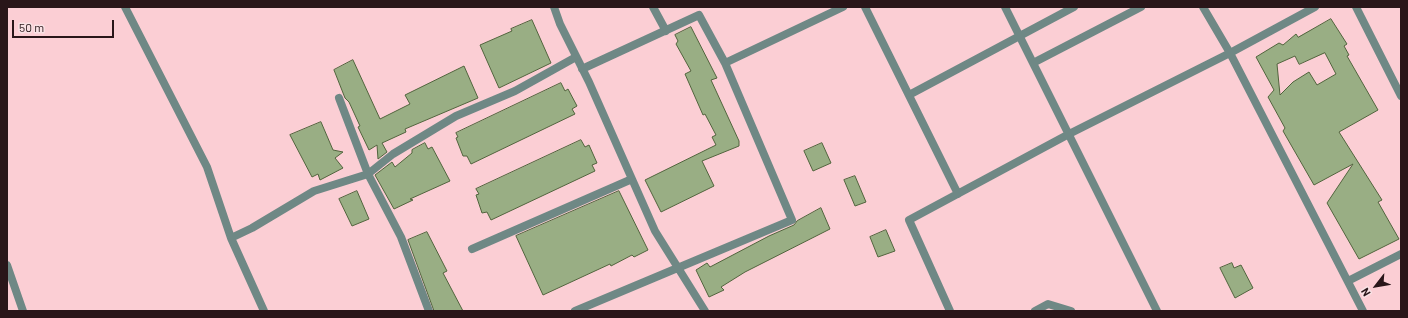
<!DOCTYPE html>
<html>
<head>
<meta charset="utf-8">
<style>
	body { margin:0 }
	#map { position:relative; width:1408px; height:318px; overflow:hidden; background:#fbced4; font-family:Barlow,sans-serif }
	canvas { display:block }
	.frame { position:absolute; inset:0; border:8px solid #291619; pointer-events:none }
	.north { position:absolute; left:1356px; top:266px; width:40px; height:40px; -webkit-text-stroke:3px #f9e2e5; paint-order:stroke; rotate:239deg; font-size:11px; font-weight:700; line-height:16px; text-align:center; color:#291619 }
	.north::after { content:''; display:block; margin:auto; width:14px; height:18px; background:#291619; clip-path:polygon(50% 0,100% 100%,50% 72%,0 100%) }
	.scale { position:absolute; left:12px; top:20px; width:102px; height:18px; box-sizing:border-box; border:2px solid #291619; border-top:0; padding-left:5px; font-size:12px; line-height:14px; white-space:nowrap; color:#291619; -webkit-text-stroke:3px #f9e2e5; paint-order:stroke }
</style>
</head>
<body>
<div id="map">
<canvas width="1408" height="318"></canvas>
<div class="frame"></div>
<div class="north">N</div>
<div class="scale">50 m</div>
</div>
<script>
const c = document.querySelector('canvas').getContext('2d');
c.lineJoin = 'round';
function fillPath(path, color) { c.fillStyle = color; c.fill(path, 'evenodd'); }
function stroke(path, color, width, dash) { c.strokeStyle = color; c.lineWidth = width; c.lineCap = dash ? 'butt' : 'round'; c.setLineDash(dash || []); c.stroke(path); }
const building = new Path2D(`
	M1331 19 1347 44 1344 46 1349 55 1347 56 1378 110 1339 132 1382 200 1378 202 1399 239 1359 259 1327 203 1353 164 1314 185 1283 131 1285 128 1268 97 1274 90 1256 57 1279 43 1283 45 1296 34 1298 37ZM1325 53 1336 74 1317 85 1309 72 1293 82 1280 95 1277 64 1295 56 1299 64Z
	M532 20 551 63 499 88 480 45 512 31 511 29Z
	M691 27 717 78 711 80 739 141V146L702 161 714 186 661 212 645 180 716 145 712 137 716 135 705 114 703 115 685 74 691 71 676 44 678 41 675 35Z
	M353 60 380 119 410 104 405 95 464 66 478 98 405 129 406 132 382 143 387 152 378 159 377 145 369 150 358 127 360 126 349 102 345 98 334 70Z
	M561 83 565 91 568 89 577 106 572 109 575 114 471 164 467 156H463L456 138 458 137 456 133Z
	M321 122 333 150 343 152 335 158 343 168 320 180 318 174 312 177 290 135Z
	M581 140 585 147 589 145 597 163 592 165 595 171 491 220 487 212 482 213 476 195 479 194 476 189Z
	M425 143 428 149 432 147 450 181 410 199 413 200 394 209 375 175 392 162 395 167 412 153V150Z
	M822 143 831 163 813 171 804 151Z
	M855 176 866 202 855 206 844 180Z
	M357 191 369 219 352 226 339 199Z
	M619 191 648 250 634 257 632 255 611 266 610 264 543 295 516 236Z
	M821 208 830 229 745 272 721 287 724 290 709 297 696 270 707 263 710 267 769 236 794 225 797 221Z
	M886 230 895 251 878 257 870 237Z
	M427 232 447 271 443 273 463 311H434L408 240Z
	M1232 263 1234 268 1241 265 1253 288 1235 298 1220 268Z`);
fillPath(building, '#99ae84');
stroke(building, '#51643d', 1);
stroke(new Path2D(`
	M125 7 207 167 231 238 252 228 314 191 368 174 393 154 456 116 515 91 576 57
	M554 7 560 24 589 82 655 231 705 311
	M653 7 666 31
	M865 7 958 194
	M1005 7 1157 311
	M1203 7 1230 53 1363 311
	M1356 7 1401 96
	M1033 63 1141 7
	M582 69 699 15 725 63
	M909 95 1074 7
	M339 98 368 174 401 237 429 311
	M231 238 264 311
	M472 249 632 179
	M7 265 23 311
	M1348 281 1401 254
	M575 311 792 220 725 63 843 7
	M950 311 909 220 1069 134 1230 53 1315 7
	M1035 311 1048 304 1071 311`), '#6f8885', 8);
</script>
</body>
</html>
